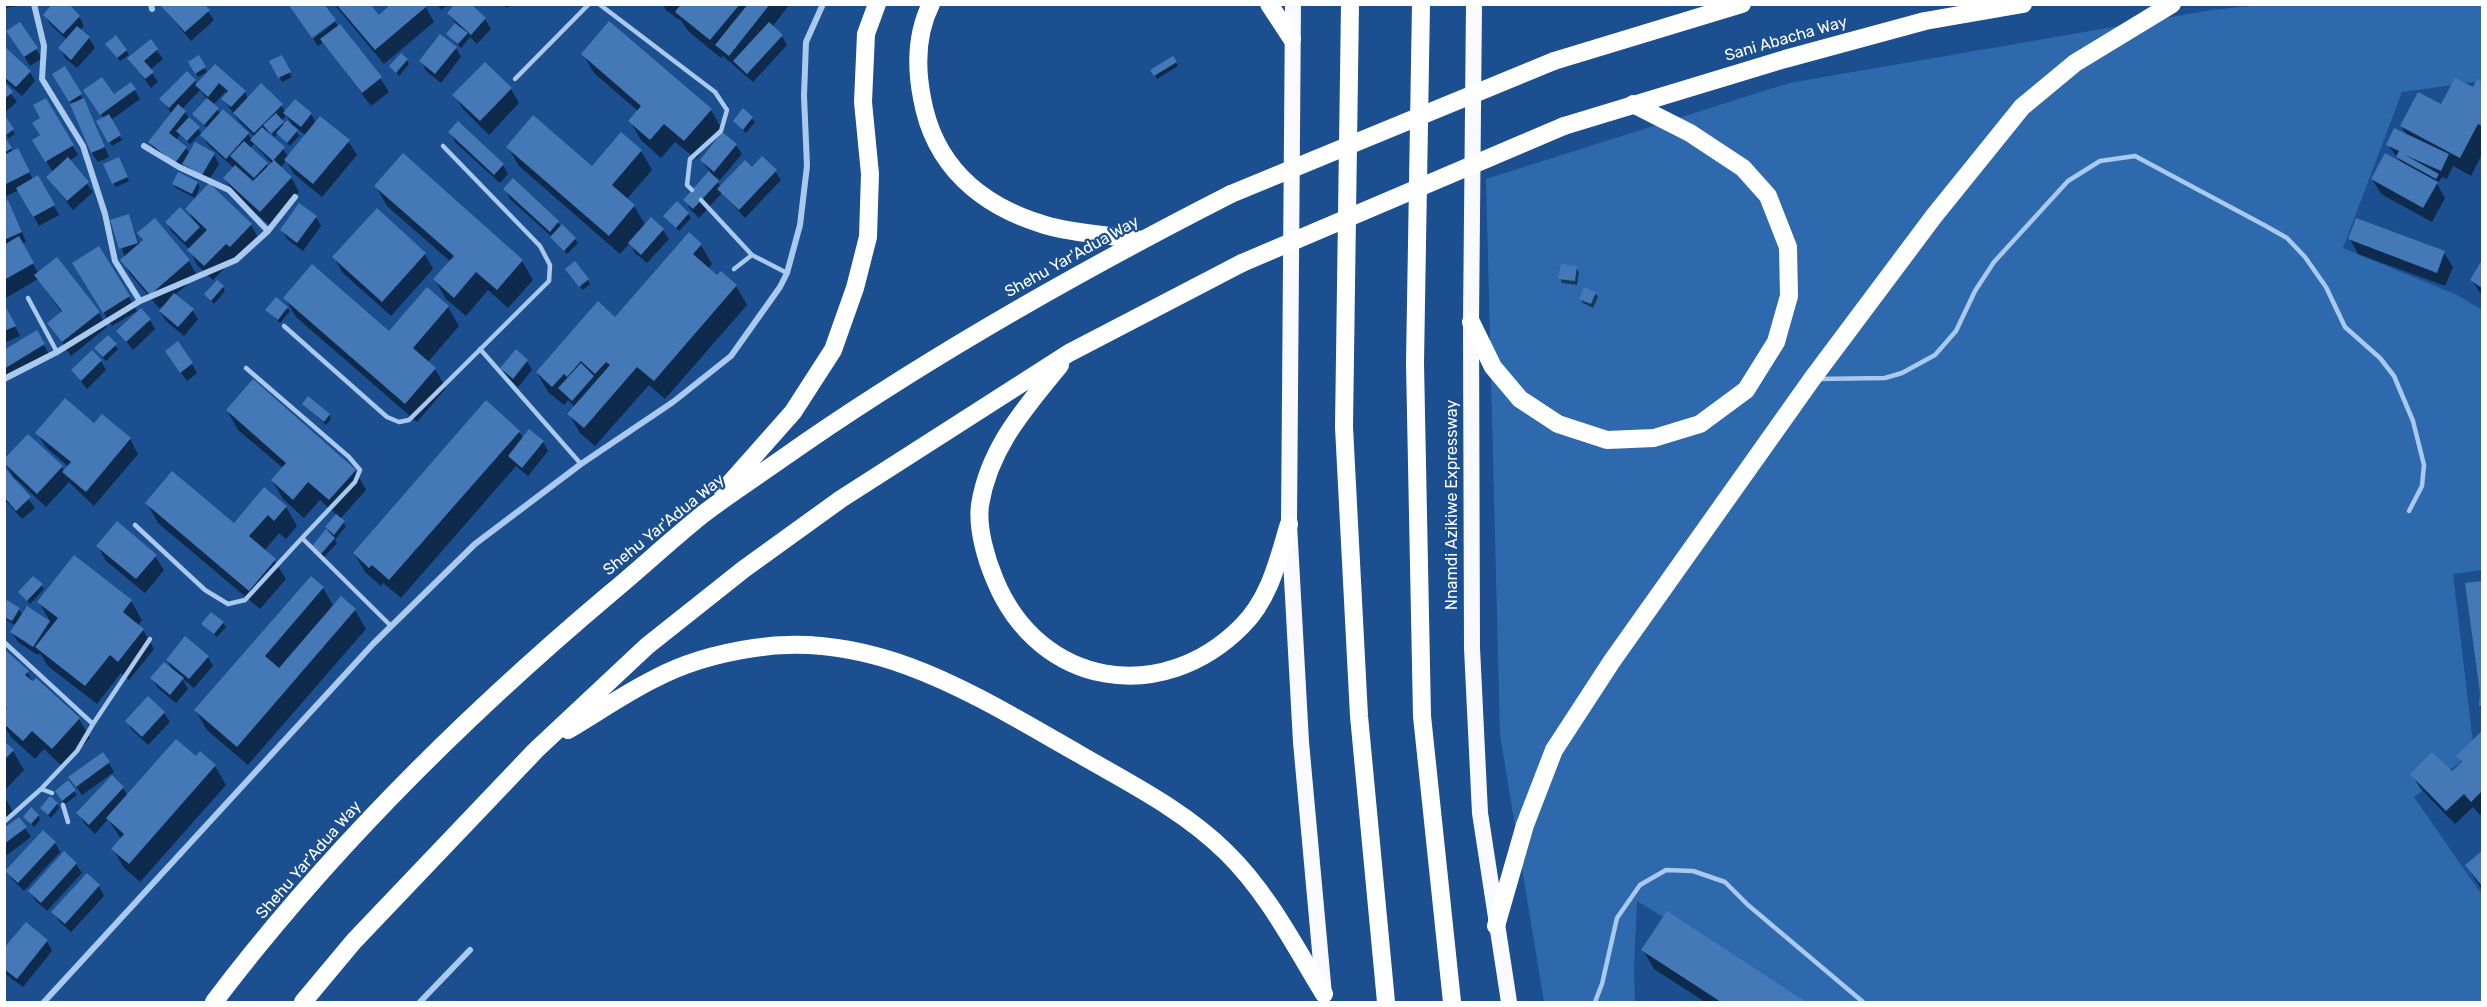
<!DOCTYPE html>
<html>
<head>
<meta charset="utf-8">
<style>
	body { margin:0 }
	#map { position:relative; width:2487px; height:1007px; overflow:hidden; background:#1b4f8f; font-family:Rubik,sans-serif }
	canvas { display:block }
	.frame { position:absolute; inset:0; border:6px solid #fff; pointer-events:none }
</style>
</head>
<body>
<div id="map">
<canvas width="2487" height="1007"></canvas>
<div class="frame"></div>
</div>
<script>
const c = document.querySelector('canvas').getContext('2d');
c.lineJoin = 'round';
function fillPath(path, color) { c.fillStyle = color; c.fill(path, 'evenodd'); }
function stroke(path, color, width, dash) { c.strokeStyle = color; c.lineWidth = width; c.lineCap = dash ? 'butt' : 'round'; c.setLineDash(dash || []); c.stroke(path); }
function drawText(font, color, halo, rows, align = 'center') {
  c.font = font + ' Rubik,sans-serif'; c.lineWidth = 4.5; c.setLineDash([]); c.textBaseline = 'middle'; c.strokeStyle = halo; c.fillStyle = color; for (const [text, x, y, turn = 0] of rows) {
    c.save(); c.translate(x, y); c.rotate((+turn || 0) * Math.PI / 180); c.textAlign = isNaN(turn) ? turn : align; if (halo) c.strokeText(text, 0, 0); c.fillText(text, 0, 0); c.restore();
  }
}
fillPath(new Path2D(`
	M2270 4 2482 5V81L2402 92 2343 248 2457 295 2482 310V570L2453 574 2474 752 2414 797 2482 895V1002H1802L1637 901 1634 968 1635 1002H1544L1500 735 1486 179 1789 83 2212 10Z`), '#2e69ad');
fillPath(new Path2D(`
	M4 4H28L5 8Z
	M160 4H203L214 20 191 41Z
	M334 4H368L379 17 424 4 434 22 384 64Z
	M436 4H447L442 10Z
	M469 4 485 19 491 29 477 44 470 37 461 48 448 34 456 24 449 14Z
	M504 4H515L506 8Z
	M663 4H790L772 27 782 36 787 45 753 82 723 56 721 58 688 31 680 19 679 20 666 10Z
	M45 15 79 16 84 26 80 30 89 38 95 48 77 68 65 58 60 48 67 40 50 24Z
	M335 22 380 78 389 92 371 106 323 42 318 46 313 39Z
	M14 40 36 49 42 58 30 66Z
	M150 41 163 59 150 70 158 82 151 88 129 59Z
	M4 48 30 72 35 81 22 96 4 80Z
	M456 48 461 57 441 83 426 71 421 61Z
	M109 49 126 50 129 55 120 61Z
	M583 54 711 110 722 129 696 159 675 142 661 158 641 140 630 121 638 111 594 73Z
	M198 57 207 72 198 77 190 63Z
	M281 57 292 77 282 82 271 62Z
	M1173 58 1178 66 1157 79 1152 70Z
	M407 60 409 64 399 76 391 66Z
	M485 64 511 89 519 103 489 135 463 109 454 95Z
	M215 66 245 92 248 99 281 105 285 112 295 101 311 114 316 123 348 141 357 155 322 197 294 174 286 161 280 168 291 177 299 192 269 225 233 193 225 178 234 168 207 144 201 133 190 144 180 135 176 140 186 148 190 154H214L219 164 207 183 251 225 259 239 235 257 213 280 197 265 190 250 172 232 167 223 194 221 187 209 209 185 189 173 185 165 180 171 155 151 150 142 172 114 161 99 195 80 197 85ZM200 90 207 99 194 115 207 128 202 134 182 109ZM225 92 228 94 223 99 240 122 255 137 252 140 248 134 223 111 221 114 213 105ZM286 115 293 127 284 125 281 121ZM293 125 306 136 289 157 266 128 269 127 274 137 278 134 290 146 299 136ZM254 144 272 164 269 167 250 148Z
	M64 68 89 109 109 157 98 162 92 153 72 105 54 75Z
	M2478 81 2482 83V154L2471 176 2453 166 2447 179 2442 177 2439 182 2435 180 2445 198 2432 222 2381 194 2372 179 2402 164 2388 145 2407 136 2401 126 2473 89Z
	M131 84 140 99 111 120 122 140 112 146 98 122 104 119 91 99 114 96Z
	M4 85 17 102 5 112Z
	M45 100 78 155 69 161 93 192 73 210 47 177 53 172 34 141 42 136Z
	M743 111 755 122 746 133 734 121Z
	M4 117 15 134 9 138 4 131Z
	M450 132 503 165 508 174 500 183 455 142Z
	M621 134 641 151 652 170 627 199 634 206 646 226 651 219 663 230 669 239 647 263 635 253 630 243 620 254 519 166 508 147 592 168Z
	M723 134 736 145 742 154 720 180 714 176 721 188 752 169 775 171 781 180 745 218 722 193 699 218 690 209 685 200 710 172 701 160Z
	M4 139 13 152 23 159 33 180 38 177 59 215 39 226 19 190 4 197Z
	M121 163 129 181 116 187 113 183Z
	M513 181 575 239 578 243 567 254 552 237 510 199 505 189Z
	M197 183 200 187 195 198 176 188 173 184Z
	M376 187 522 261 533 280 508 308 488 290 466 316 446 299 435 280 451 262 387 206Z
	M4 203 13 211 26 242 22 244 38 273 57 259 99 313 107 327 71 356 49 323 62 313 38 279 4 299Z
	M377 210 425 254 433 269 391 316 342 272 334 257Z
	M688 214 691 218 679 231 665 216Z
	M129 215 140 245 143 242 139 234 154 221 189 261 197 276 175 295 192 310 198 319 184 336 166 321 160 312 167 304 159 308 130 274 122 260 125 257 112 221Z
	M316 217 321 226 303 251 287 239 282 230Z
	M689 235 701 245 712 264 708 269 717 277 736 286 747 305 665 399 649 385 595 446 580 433 569 414 575 407 568 400 564 405 548 392 537 373 615 319Z
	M2350 239 2444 253 2453 267 2445 286 2358 254Z
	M2482 263V296L2472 280Z
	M1576 268 1579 272 1577 285 1562 283 1560 278Z
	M569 273 588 280 590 284 583 290Z
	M82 278 129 297 137 311 112 326Z
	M223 287 225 291 214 304 206 295Z
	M1595 293 1598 297 1593 308 1583 303 1581 299Z
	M285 298 389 333 448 307 459 326 427 363 435 369 446 388 417 422 296 317Z
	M276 299 290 311 280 323 267 310Z
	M4 305 20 336 4 343Z
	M150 320 155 329 133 350 118 331Z
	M36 332 49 354 4 382V352Z
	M108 337 118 349 106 361 96 349Z
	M172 360 192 364 197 373 187 381Z
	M101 361 106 370 87 389 73 371Z
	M527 361 532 370 518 387 507 377 501 368Z
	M303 404 329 415 331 419 326 425Z
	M227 410 355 470 366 490 340 519 346 526 335 540 337 543 324 557 314 546 328 530 337 515 320 500 304 518 283 499 272 480 283 468 238 430Z
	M94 425 130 439 138 454 94 506 69 482 46 507 16 479 15 481 35 508 22 519 4 499V469L13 476 4 462 62 467 65 472 69 467 46 447 37 433Z
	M519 432 524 439 543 442 548 451 528 476 516 466 401 598 383 583 381 586 365 572 354 553Z
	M147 503 234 525 286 507 297 526 286 539 279 533 264 551 274 560 286 579 260 609 158 523Z
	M98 546 155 556 164 570 145 593 106 561Z
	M2482 582V694L2466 585Z
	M41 585 44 589 30 604 20 593Z
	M323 588 334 607 355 610 366 629 248 765 207 730 196 711Z
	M131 601 142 620 138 626 143 630 154 649 129 680 121 673 97 704 48 666 40 653 38 655 18 642 12 632 16 626 4 618V607L8 602 19 609 23 616 28 608 51 623 39 602Z
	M223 623 226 627 217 637 203 624Z
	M4 651 27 672 34 683 79 719 90 738 63 767 44 749 35 759 11 737 4 726Z
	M208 657 213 666 194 688 182 678 188 689 176 703 158 688 152 679 173 671 167 660Z
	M148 698 164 713 170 722 148 745 132 730 127 721Z
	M2482 733V813L2480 815 2473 807 2455 824 2420 788 2412 774H2452L2462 764 2458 757Z
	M4 743 13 751 24 770 4 791Z
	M200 753 215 766 226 785 140 882 124 868 113 849 121 839 108 819 95 834 84 823 78 813 123 788 128 796 196 758Z
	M109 763 114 772 82 795 70 777Z
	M74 791 77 795 65 804 59 796Z
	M4 796 15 815 4 826Z
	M57 804 59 808 51 818 45 812Z
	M38 815 40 820 34 827 25 817Z
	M25 828 31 837 7 855 4 852V830Z
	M43 832 55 843 60 852 24 891 13 880 7 871Z
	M65 853 76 864 82 873 47 911 36 901 30 892Z
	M2482 853V890L2467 866Z
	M99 886 104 896 71 932 59 921 53 912Z
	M1667 913 1803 1002H1705L1654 969 1643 950Z
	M26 924 47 941 52 951 23 987 4 973V951Z`), '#0007');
fillPath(new Path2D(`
	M52 4H69L80 16 63 34 43 15Z
	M288 4H324L336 20 312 38Z
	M336 4H370L379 15 391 4H425L427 6 375 50Z
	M455 4H471L486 18 471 35 447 13Z
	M681 4H740L710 40 675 12Z
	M748 4H770L729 56 715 45Z
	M160 5H205L210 10 185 32Z
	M609 21 712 109 684 141 664 124 650 140 628 121 641 106 581 54Z
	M20 22 38 48 24 57 6 31Z
	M769 22 783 35 747 74 733 61Z
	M455 23 468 33 458 44 446 34Z
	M340 24 382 77 362 93 320 39Z
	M77 26 90 37 71 60 58 48Z
	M440 34 457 47 435 74 419 61Z
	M116 35 127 50 117 58 105 44Z
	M151 39 158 49 144 61 154 72 145 79 127 58Z
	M4 46 31 71 16 87 4 77Z
	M401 53 408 59 396 73 389 66Z
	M199 55 206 67 195 74 188 62Z
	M282 55 291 72 278 78 269 61Z
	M1173 56 1177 62 1154 76 1150 70Z
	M485 62 512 88 480 121 452 95Z
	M215 64 246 91 231 107 221 99 228 91 219 83 208 97 195 85Z
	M65 66 82 94 69 102 52 74Z
	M187 71 196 80 169 108 159 99Z
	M102 77 114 94 131 82 136 89 100 115 83 90Z
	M2455 78 2473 87 2477 79 2482 82V126L2478 124 2460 158 2400 126 2418 92 2441 104Z
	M4 82 13 92 4 99Z
	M261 83 283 104 254 133 233 113Z
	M46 98 74 145 45 162 32 140 40 135 32 123 40 118 33 105Z
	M84 98 105 147 91 153 70 104Z
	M207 98 219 108 204 125 192 114Z
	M295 99 312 113 301 127 283 113Z
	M178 104 186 111 169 133 187 147 175 163 148 142Z
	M743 108 753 117 743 130 733 121Z
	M223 109 249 133 226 159 200 135Z
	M276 113 284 122 271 134 263 125Z
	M4 114 14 129 6 135 4 133Z
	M109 114 121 135 108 143 96 121Z
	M533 115 592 166 621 132 642 150 612 185 635 205 609 236 506 147Z
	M320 116 350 140 313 184 284 160Z
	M189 117 200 127 187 141 176 131Z
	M287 120 298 130 287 143 276 133Z
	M458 121 504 164 494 175 448 132Z
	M262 127 285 147 273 161 250 140Z
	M2394 128 2449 154 2441 171 2405 155 2439 174 2436 179 2396 157 2399 151 2386 145Z
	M722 132 737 144 714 172 700 160Z
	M4 136 12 148 4 153Z
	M244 141 268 163 254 178 230 156Z
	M195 142 215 153 202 175 182 164Z
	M18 148 30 172 4 185V155Z
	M403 153 523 260 497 290 476 272 454 298 433 279 454 256 374 186Z
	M2385 153 2438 182 2423 208 2371 179Z
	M762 156 777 170 739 210 717 189 745 160 752 167Z
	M68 157 89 182 67 201 46 177Z
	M119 157 128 177 112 184 103 164Z
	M274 160 292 177 260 212 223 178 235 165 253 181Z
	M709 171 719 181 693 209 683 200Z
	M178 172 198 182 192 194 172 184Z
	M38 175 55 205 33 217 16 188Z
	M513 178 559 221 550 232 503 189Z
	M209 183 252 224 230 247 226 244 204 266 187 250 207 230 185 209Z
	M8 200 22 232 4 240V202Z
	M677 201 689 213 676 228 663 216Z
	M299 203 317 216 297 243 280 230Z
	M180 207 200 227 185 242 165 222Z
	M377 208 426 253 382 302 332 257Z
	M129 214 138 243 119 249 110 220Z
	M651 217 664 229 641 255 628 243Z
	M155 218 190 260 150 295 120 260 143 240 137 233Z
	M2356 218 2445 251 2437 273 2348 239Z
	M562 224 576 238 564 251 550 237Z
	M689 232 702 244 693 254 717 275 721 271 737 285 654 381 637 367 584 428 567 414 610 365 606 362 595 374 581 361 567 377 564 374 552 387 536 372 598 301 615 317Z
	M19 236 34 263 4 280V245Z
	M99 246 130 296 103 313 72 263Z
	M57 257 100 312 62 342 47 323 62 311 34 275Z
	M2482 260V288L2470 280Z
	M575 261 589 279 579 287 565 269Z
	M312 264 389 331 427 287 449 306 413 348 436 368 405 404 283 298Z
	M1561 264 1577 266 1575 281 1558 279Z
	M217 280 224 286 211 301 204 294Z
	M1584 287 1596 292 1591 304 1579 299Z
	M174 293 194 309 178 327 159 311Z
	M276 297 288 307 278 320 265 310Z
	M4 304 16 326 4 331Z
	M141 308 151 319 126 342 116 331Z
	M37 330 45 344 4 369V350Z
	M108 335 117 344 103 357 94 348Z
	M178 341 193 363 180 373 165 351Z
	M516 349 528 360 513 379 500 368Z
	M92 350 102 360 81 381 71 370Z
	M581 363 594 376 572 401 558 388Z
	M253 379 356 470 329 500 308 482 293 500 271 480 286 463 226 410Z
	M308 396 330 414 324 422 302 404Z
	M65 398 94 423 102 414 131 438 86 492 62 472 71 462 35 433Z
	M486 400 520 431 389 580 372 565 369 568 353 553Z
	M529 429 544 441 522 468 508 456Z
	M28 434 63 466 37 494 4 463V459Z
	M4 467 31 497 16 511 4 497Z
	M172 471 234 523 264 487 287 506 274 521 268 515 249 536 276 559 249 591 145 503Z
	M336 514 345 521 334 535 325 527Z
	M117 521 157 555 136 579 96 546Z
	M326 529 335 538 321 554 312 546Z
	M74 555 132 600 123 612 144 629 118 662 110 655 85 686 35 647 58 618 37 602Z
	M33 576 43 584 27 601 18 592Z
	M311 576 324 587 265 656 279 668 341 596 356 609 237 747 194 710Z
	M2482 581V706H2479L2480 693 2465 583Z
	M7 600 20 608 12 621 4 617V604Z
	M27 606 50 621 33 647 10 632Z
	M211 612 224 622 214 634 201 624Z
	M185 636 209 656 189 679 166 660Z
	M4 649 29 671 25 675 33 681 36 678 80 718 52 749 32 731 23 741 4 724V711L7 708 4 706Z
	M164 662 184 678 170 695 150 678Z
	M148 696 165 712 142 737 125 721Z
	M2482 731V791L2471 802 2464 794 2446 811 2410 774 2432 752 2452 771 2462 762 2456 756Z
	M176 739 196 756 200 751 216 765 129 864 111 849 124 834 106 818Z
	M4 741 14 750 4 760Z
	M103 752 110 762 76 787 68 777Z
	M112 775 124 787 89 825 76 813Z
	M68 780 76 790 62 801 55 791Z
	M50 796 58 803 48 815 40 808Z
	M31 807 39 815 31 824 23 817Z
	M19 817 27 827 4 844V828Z
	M43 830 56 842 18 883 5 871Z
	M64 851 77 863 41 903 28 891Z
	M2482 851V886L2465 865Z
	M87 873 100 885 65 924 51 912Z
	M1667 911 1806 1002H1721L1641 950Z
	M26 922 48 940 17 979 4 969V948Z`), '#4478b7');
stroke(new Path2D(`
	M599 4 715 92 727 110 721 131 690 159 687 185 692 190
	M515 79 589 4
	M701 200 752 255 787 273
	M734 269 752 255
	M28 298 57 352
	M284 326 387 417 399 422 409 420 549 281 550 265 540 246 443 146
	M480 349 581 464
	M246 368 349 457 360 470 355 482 302 538 391 626
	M1818 379 1885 378 1902 373 1935 355 1956 331 1975 291 1994 262 2068 181 2100 161 2135 156 2264 225 2287 238 2305 257 2326 287 2345 327 2380 358 2394 376 2413 421 2424 465 2422 486 2409 511
	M135 525 205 590 228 604 245 600 302 538
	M4 642 93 724 77 751 41 789 52 793
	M93 724 150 639
	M63 805 68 822
	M4 822 41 789
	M1595 1002 1602 984 1617 918 1640 885 1666 870 1693 871 1725 882 1748 905 1863 1002`), '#a9c9ee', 4.5);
stroke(new Path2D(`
	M151 4 152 9
	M144 146 179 167 229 190 268 231
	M140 301 236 260 268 231 295 197
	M4 379 57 352 140 301 115 261 105 214 83 146 42 79 44 46 34 4
	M44 1002 373 644 475 544 581 464 673 402 731 356 780 287 787 273 800 225 807 166 804 96 806 42 823 4
	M420 1002 470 950`), '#a9c9ee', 6);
stroke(new Path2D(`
	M1293 4 1289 524 1301 742 1324 995
	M1474 4 1471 322 1472 648 1480 813 1509 1002`), '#f8faff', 16);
stroke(new Path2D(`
	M931 4C916 34 916 67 922 98 934 166 981 206 1045 225 1075 234 1110 235 1141 240
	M1269 4 1292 39
	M1350 4 1344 427 1359 716 1386 1002
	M1421 4 1415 363 1422 716 1452 1002
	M1554 61 1742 4
	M1564 126 1785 59 1925 21 2023 4
	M1471 322 1493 367 1520 399 1558 424 1607 440 1654 438 1700 424 1746 390 1776 342 1789 296 1788 247 1768 196 1743 168 1690 133 1633 104
	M1060 365C1025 408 989 448 980 505 977 528 986 559 995 580 1039 687 1162 707 1242 626 1270 598 1278 560 1289 524
	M723 491 793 412 833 350 855 288 868 237 870 174 863 102 866 34 877 4
	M568 730C597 713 624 694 654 679 684 663 720 653 754 648 876 629 978 697 1079 754 1129 783 1185 811 1226 852 1268 893 1294 945 1324 994
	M1496 926 1525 825 1554 750 1612 661 1812 379 1934 216 2022 107 2075 63 2172 4
	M214 1002C329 850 466 715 612 592 642 567 671 540 702 515 728 495 756 477 783 458 925 358 1076 273 1231 194
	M303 1002 354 941 536 750 647 646 744 569 841 499 1069 353 1242 263`), '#fff', 18);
stroke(new Path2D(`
	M1231 194 1554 61
	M1242 263 1564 126`), '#fff', 18);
drawText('16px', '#fff', '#1b4f8f', [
	["Sani Abacha Way",1786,39,-16],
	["Shehu Yar'Adua Way",1072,257,-29],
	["Nnamdi Azikiwe Expressway",1452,505,-90],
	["Shehu Yar'Adua Way",664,525,-39],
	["Shehu Yar'Adua Way",309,860,-49]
]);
</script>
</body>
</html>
